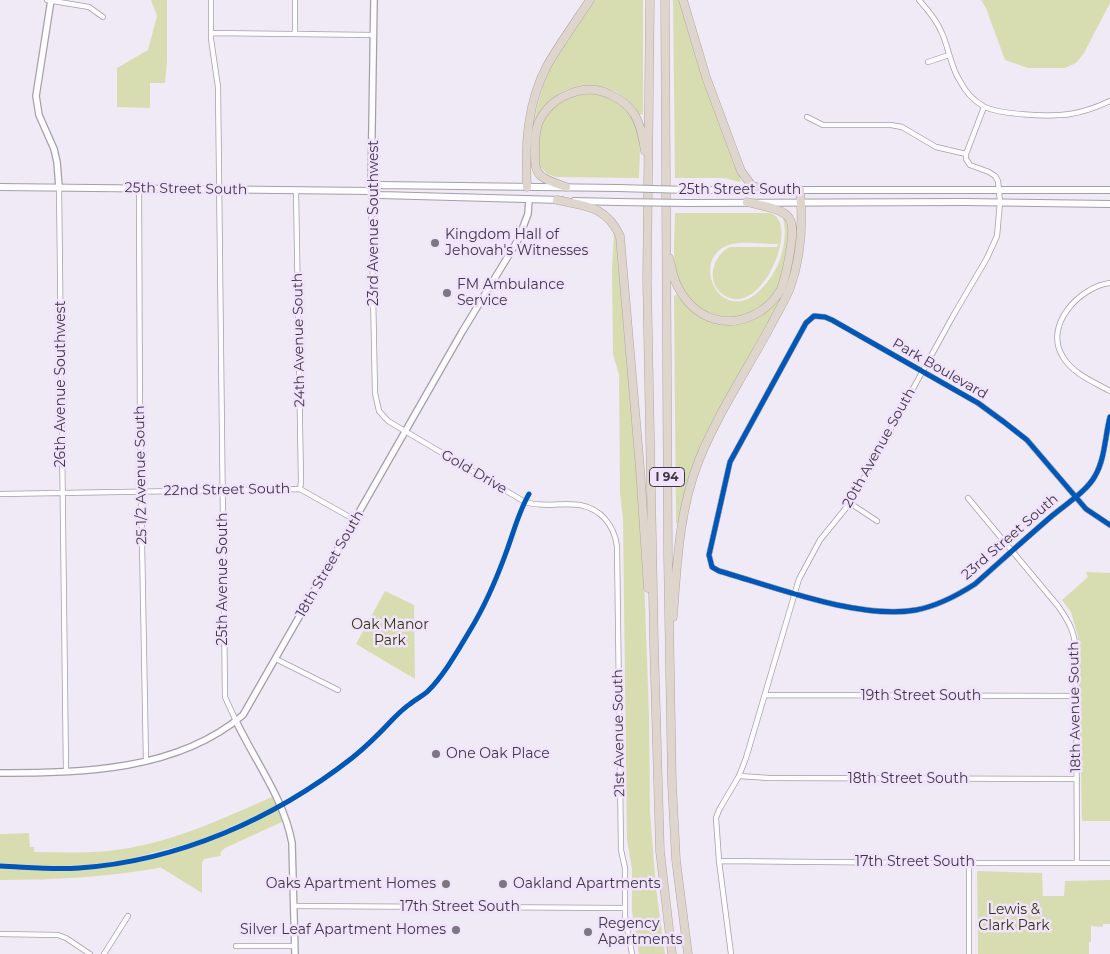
<!DOCTYPE html>
<html>
<head>
<meta charset="utf-8">
<style>
	body { margin:0 }
	canvas { display:block; background:#f0e9f6 }
</style>
</head>
<body>
<canvas width="1110" height="954"></canvas>
<script>
const c = document.querySelector('canvas').getContext('2d');
c.lineJoin = 'round';
function fillPath(path, color) { c.fillStyle = color; c.fill(path, 'evenodd'); }
function stroke(path, color, width, dash) { c.strokeStyle = color; c.lineWidth = width; c.lineCap = dash ? 'butt' : 'round'; c.setLineDash(dash || []); c.stroke(path); }
function drawText(font, color, halo, rows, align = 'center') {
  c.font = font + ' Montserrat,sans-serif'; c.lineWidth = 5; c.setLineDash([]); c.textBaseline = 'middle'; c.strokeStyle = halo; c.fillStyle = color; for (const [text, x, y, turn = 0] of rows) {
    c.save(); c.translate(x, y); c.rotate((+turn || 0) * Math.PI / 180); c.textAlign = isNaN(turn) ? turn : align; if (halo) c.strokeText(text, 0, 0); c.fillText(text, 0, 0); c.restore();
  }
}
fillPath(new Path2D(`
	M151 0H167V62L165 83H150V108L117 107V68L148 50 157 16Z
	M594 0H643V114L639 115C622 83 577 74 550 101 542 109 538 120 533 131 536 107 543 80 555 59 567 39 582 20 594 0Z
	M673 0H680L704 75 741 181 740 182 724 178H675Z
	M981 0H1110V3L1084 53 1076 63 1065 68H1028L1005 60 986 8Z
	M593 92C601 95 612 96 619 101 644 120 640 150 639 178L556 177 547 174 539 165C533 122 549 97 593 92Z
	M675 213H769C804 219 759 328 720 292 706 279 714 254 730 247H777L778 244C764 244 744 241 732 244 683 256 726 343 771 277 782 261 788 237 783 218L785 217C791 226 789 237 788 247 786 265 781 286 769 300 739 331 686 316 676 274 672 255 675 232 675 213Z
	M614 231 618 236 643 547 649 715 650 812 656 888 665 954H639L632 911V869L627 840 623 519 620 493 619 375 613 354 612 269Z
	M677 294C684 302 690 310 699 316 717 327 746 327 762 314 768 310 773 303 779 298L781 300 708 432 680 524 676 523 674 296Z
	M1086 572 1110 573V821H1082L1078 636 1071 612 1062 600 1088 577Z
	M385 591 414 605 415 679 356 644Z
	M272 797 277 806 271 809 202 840 134 858 105 863 66 867 0 864V834L29 833 30 847H34V852C63 852 94 854 123 849 176 841 224 818 272 797Z
	M279 810 284 821 225 848 221 852 220 856 204 859 202 863V893L160 867 159 868C106 877 54 880 0 880V868L79 869 154 857 203 843Z
	M977 871 1042 873 1043 896H1064L1065 881 1110 880V924H1103V927L1091 926V942H1089V954H978Z`), '#d8ddb1');
const minor = new Path2D(`
	M47 0 89 7 103 17
	M211 0V39L218 87 225 697 236 721
	M919 0C927 9 936 19 941 31 949 47 950 66 960 81 965 91 973 100 983 106 999 115 1052 117 1070 114 1084 112 1097 107 1110 101
	M211 33 374 35
	M295 33V0
	M928 62 949 55
	M807 117 823 125H891L902 127 936 147 966 154
	M59 187 66 772
	M139 188 140 433 146 761
	M296 191 301 482 300 489
	M371 191 375 393 379 411 388 421 525 502C543 508 561 502 580 505 601 509 614 525 617 546L621 850 625 868V916L632 954
	M1110 283C1079 287 1043 326 1063 357 1073 374 1094 382 1110 391
	M1110 417C1105 436 1105 459 1095 476 1087 491 1066 504 1053 515 1026 538 1001 561 975 584 958 595 937 606 916 610 859 620 775 587 719 571L712 567 709 555 730 462 806 323 814 316 825 317 832 320 978 403 1004 422 1027 440 1086 509 1110 525
	M0 494 300 489 355 520
	M968 498 1058 606C1069 622 1074 630 1076 650L1077 863
	M850 503 877 521
	M276 659 338 690
	M765 695 1076 696
	M739 776 769 778 1077 779
	M719 861 924 863H1110
	M969 862V954
	M294 906 625 908
	M0 934 58 935 66 938 90 954
	M236 946H294
	M104 954 128 916
	M731 954 719 861 716 818 719 810 739 776 746 758 799 579 820 540 850 503 953 316 987 258 997 236 1000 202 998 181 995 176 989 172 970 165 966 159V154L984 107`);
const tertiary = new Path2D(`
	M51 0 36 96 39 115 54 149 57 162 59 187
	M371 191 374 0
	M236 721C255 761 284 799 292 843L295 954
	M0 773C82 773 177 771 243 715L462 332 518 240 528 214 529 199`);
const secondary = new Path2D(`
	M0 187 371 191 380 195 561 200
	M688 190H1110
	M371 191 380 185 618 188
	M574 201 617 202
	M688 203 965 202 1110 204`);
const motorway = new Path2D(`
	M650 0 647 280 654 644 660 851 672 954
	M665 0 668 557 672 784 676 860 688 954
	M683 0 706 77 741 171 752 186 769 190
	M527 187C525 146 527 102 548 64 561 42 576 21 590 0
	M566 187C559 184 547 181 541 176 534 170 535 159 535 151 535 142 535 133 538 124 549 97 584 81 611 95 620 99 629 106 634 114 641 125 643 139 645 151
	M557 200C586 206 606 206 620 236L640 468 648 588
	M669 258C672 268 673 279 678 287 695 320 729 331 761 311 768 306 777 297 781 289 785 278 788 264 790 252 791 242 795 227 789 218 783 208 758 205 747 202
	M673 617C677 564 679 510 699 460 718 413 747 370 771 325 777 313 785 301 790 288 801 258 803 222 800 190`);
stroke(minor, '#a59faa', 6);
stroke(tertiary, '#a59faa', 8);
stroke(secondary, '#a59faa', 8);
stroke(motorway, '#b3a7a3', 9);
stroke(minor, '#fdfcfe', 4.5);
stroke(tertiary, '#fdfcfe', 5.5);
stroke(secondary, '#fdfcfe', 6);
stroke(motorway, '#ded5cc', 8);
const secondaryBridge = new Path2D(`
	M618 188 688 190
	M617 202 688 203`);
stroke(secondaryBridge, '#a59faa', 8, []);
stroke(secondaryBridge, '#fdfcfe', 6);
stroke(new Path2D(`
	M1110 417C1105 436 1105 459 1095 476 1087 491 1066 504 1053 515 1026 538 1001 561 975 584 958 595 937 606 916 610 859 620 775 587 719 571L712 567 709 555 730 462 806 323 814 316 825 317 832 320 978 403 1004 422 1027 440 1086 509 1110 525
	M0 866C26 867 53 870 79 868 179 861 274 819 352 758 367 746 380 733 393 719 398 714 404 708 410 704 416 699 423 696 428 691 444 675 457 652 469 632 485 606 497 578 507 550 514 531 519 511 529 494`), '#0057b8', 5);
for (const [x, y, r, color] of [
	[435,243,5,"#7c7582"],
	[447,293,5,"#7c7582"],
	[436,754,5,"#7c7582"],
	[446,884,5,"#7c7582"],
	[503,884,5,"#7c7582"],
	[456,930,5,"#7c7582"],
	[588,932,5,"#7c7582"]
]) { const dot = new Path2D(); dot.arc(x, y, r, 0, 2 * Math.PI); c.fillStyle = color; c.fill(dot); stroke(dot, '#f1e3fc', 2); }
for (const [x, y, w] of [
	[667,477,35]
]) { const box = new Path2D(); box.roundRect(x - w / 2, y - 9.5, w, 19, 4); c.fillStyle = '#f1e3fc'; c.fill(box); stroke(box, '#3e3744', 1); }
drawText('bold 12px', '#3e3744', null, [
	["I 94",667,477]
]);
drawText('14px', '#3e3744', '#f1e3fc', [
	["25th Street South",186,189,1],
	["25th Street South",740,190],
	["23rd Avenue Southwest",374,223,-90],
	["24th Avenue South",299,340,-91],
	["Park Boulevard",940,369,30],
	["26th Avenue Southwest",61,384,-90],
	["20th Avenue South",879,448,-61],
	["Gold Drive",474,472,30],
	["25 1/2 Avenue South",141,475,-91],
	["22nd Street South",227,490,-1],
	["23rd Street South",1010,537,-41],
	["18th Street South",330,564,-60],
	["25th Avenue South",223,579,-90],
	["19th Street South",921,696],
	["18th Avenue South",1075,707,-91],
	["21st Avenue South",619,733,-91],
	["18th Street South",908,779],
	["17th Street South",915,862],
	["17th Street South",460,907]
]);
drawText('14px', '#3e3744', '#f1e3fc', [
	["Kingdom Hall of",445,235],
	["Jehovah's Witnesses",445,251],
	["FM Ambulance",457,285],
	["Service",457,301],
	["One Oak Place",446,754],
	["Oaks Apartment Homes",436,884,"right"],
	["Oakland Apartments",513,884],
	["Regency",598,924],
	["Apartments",598,940],
	["Silver Leaf Apartment Homes",446,930,"right"]
], 'left');
drawText('14px', '#30360a', '#f1e3fc', [
	["Oak Manor",390,625],
	["Park",390,641],
	["Lewis &",1014,910],
	["Clark Park",1014,926]
]);
</script>
</body>
</html>
